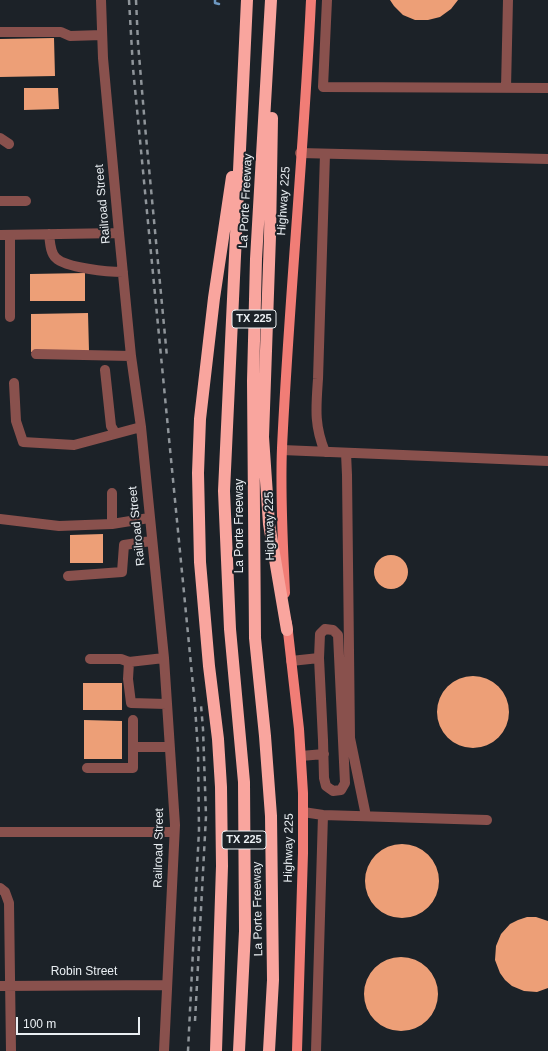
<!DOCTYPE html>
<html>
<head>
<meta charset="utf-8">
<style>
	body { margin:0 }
	#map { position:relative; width:548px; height:1051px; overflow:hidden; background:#1c2228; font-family:Arial,sans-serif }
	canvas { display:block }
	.scale { position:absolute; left:16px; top:1017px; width:124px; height:18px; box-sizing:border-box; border:2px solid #eaeff3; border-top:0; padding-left:5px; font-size:12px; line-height:14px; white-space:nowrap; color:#eaeff3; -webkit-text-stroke:3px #1c2228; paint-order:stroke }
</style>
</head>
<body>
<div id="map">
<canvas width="548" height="1051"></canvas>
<div class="scale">100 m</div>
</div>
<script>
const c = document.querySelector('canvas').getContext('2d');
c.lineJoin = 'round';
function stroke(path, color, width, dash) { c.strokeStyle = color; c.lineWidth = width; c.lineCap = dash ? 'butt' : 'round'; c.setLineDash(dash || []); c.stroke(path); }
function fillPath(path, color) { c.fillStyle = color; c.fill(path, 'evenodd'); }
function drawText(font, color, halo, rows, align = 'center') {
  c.font = font + ' Arial,sans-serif'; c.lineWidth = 4; c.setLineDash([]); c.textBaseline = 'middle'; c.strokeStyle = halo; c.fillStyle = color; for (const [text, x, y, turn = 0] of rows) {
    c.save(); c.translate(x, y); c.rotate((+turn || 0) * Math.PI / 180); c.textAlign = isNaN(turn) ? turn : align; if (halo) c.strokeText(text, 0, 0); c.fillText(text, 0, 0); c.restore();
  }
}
stroke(new Path2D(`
	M215 0V3L219 4`), '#6d98c1', 2.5);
fillPath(new Path2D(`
	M390 0H458L451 9 440 17 428 20H415L403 15 394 6Z
	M54 38 55 76 0 77V39Z
	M24 88H58L59 109 24 110Z
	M85 273V301H30V274Z
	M88 313 89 351 31 352V314Z
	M103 534V563H70V535Z
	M374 572a17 17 0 1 1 34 0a17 17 0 1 1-34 0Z
	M437 712a36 36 0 1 1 72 0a36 36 0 1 1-72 0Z
	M83 683H122V710H83Z
	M84 720 122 721V759H84Z
	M365 881a37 37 0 1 1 74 0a37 37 0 1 1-74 0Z
	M527 917H536L548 921V988L537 992 524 991 512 986 505 980 500 973 495 960 496 946 501 934 510 924 518 920Z
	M364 994a37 37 0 1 1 74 0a37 37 0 1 1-74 0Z`), '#ed9f77');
stroke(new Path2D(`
	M101 0 103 58 119 233 131 356 141 427 164 658 175 825 164 1051
	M327 0 323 87 548 88
	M0 32H61L70 36 102 35
	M506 88 508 0
	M0 138 9 144
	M300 153 548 159
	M325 154 318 379C316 408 314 425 325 452
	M0 201H26
	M49 234C50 241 50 253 56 258 66 268 109 272 123 272
	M0 235 119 233
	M10 317V235
	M36 354 131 356
	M105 370 111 426 115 433
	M14 383 16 421 23 442 74 445 141 427
	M282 450 548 461
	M346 453 347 475 350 738 366 816
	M112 493V524
	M0 519 59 526 112 524 149 518
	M68 576 122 572 124 545 151 541
	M90 659H121L129 662 164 658
	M291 661 319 658 320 634 325 629 333 630 338 635 345 783 341 790 333 791 326 786 324 778 323 740 319 658
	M129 662 128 679 131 703 166 704
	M133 747H169
	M301 756 324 754
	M87 768H133V720
	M303 812 323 815 487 820
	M0 832H174
	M0 888 5 892 9 903 11 1051
	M0 986 167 985
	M316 1051 323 815`), '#89514d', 10);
stroke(new Path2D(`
	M285 593C283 545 280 496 282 448 289 299 304 150 311 0
	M287 623 299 729 303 793V853L297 1051`), '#f17d76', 10);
stroke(new Path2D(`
	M272 118 270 236 263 437 269 524 287 630
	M216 1051 222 866 221 787 218 739 209 666 200 562 198 473 200 419 214 298 232 177
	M239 1051 245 931 244 782 230 629 224 491 247 0
	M269 1051 273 980 271 816 265 736 255 638 253 381 256 259 271 0`), '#f9a59e', 12);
stroke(new Path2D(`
	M129 0 133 68 195 706 198 751 199 830 188 1051
	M136 0 138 43 145 126 167 357
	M195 1021 206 816 203 729 201 705`), '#8f959a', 2.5, [5, 5]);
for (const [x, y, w] of [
	[254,319,44],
	[244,840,44]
]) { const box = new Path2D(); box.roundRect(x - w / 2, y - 9, w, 18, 3); c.fillStyle = '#1c2228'; c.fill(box); stroke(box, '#eaeff3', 1); }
drawText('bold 11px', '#eaeff3', null, [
	["TX 225",254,319],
	["TX 225",244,840]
]);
drawText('12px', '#eaeff3', '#1c2228', [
	["La Porte Freeway",246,201,-87],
	["Highway 225",284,201,-86],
	["Railroad Street",103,204,-95],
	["Railroad Street",137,526,-96],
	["La Porte Freeway",240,526,-90],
	["Highway 225",270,526,-91],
	["Railroad Street",159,848,-89],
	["Highway 225",289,848,-89],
	["La Porte Freeway",258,909,-91],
	["Robin Street",84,972]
]);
</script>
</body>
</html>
